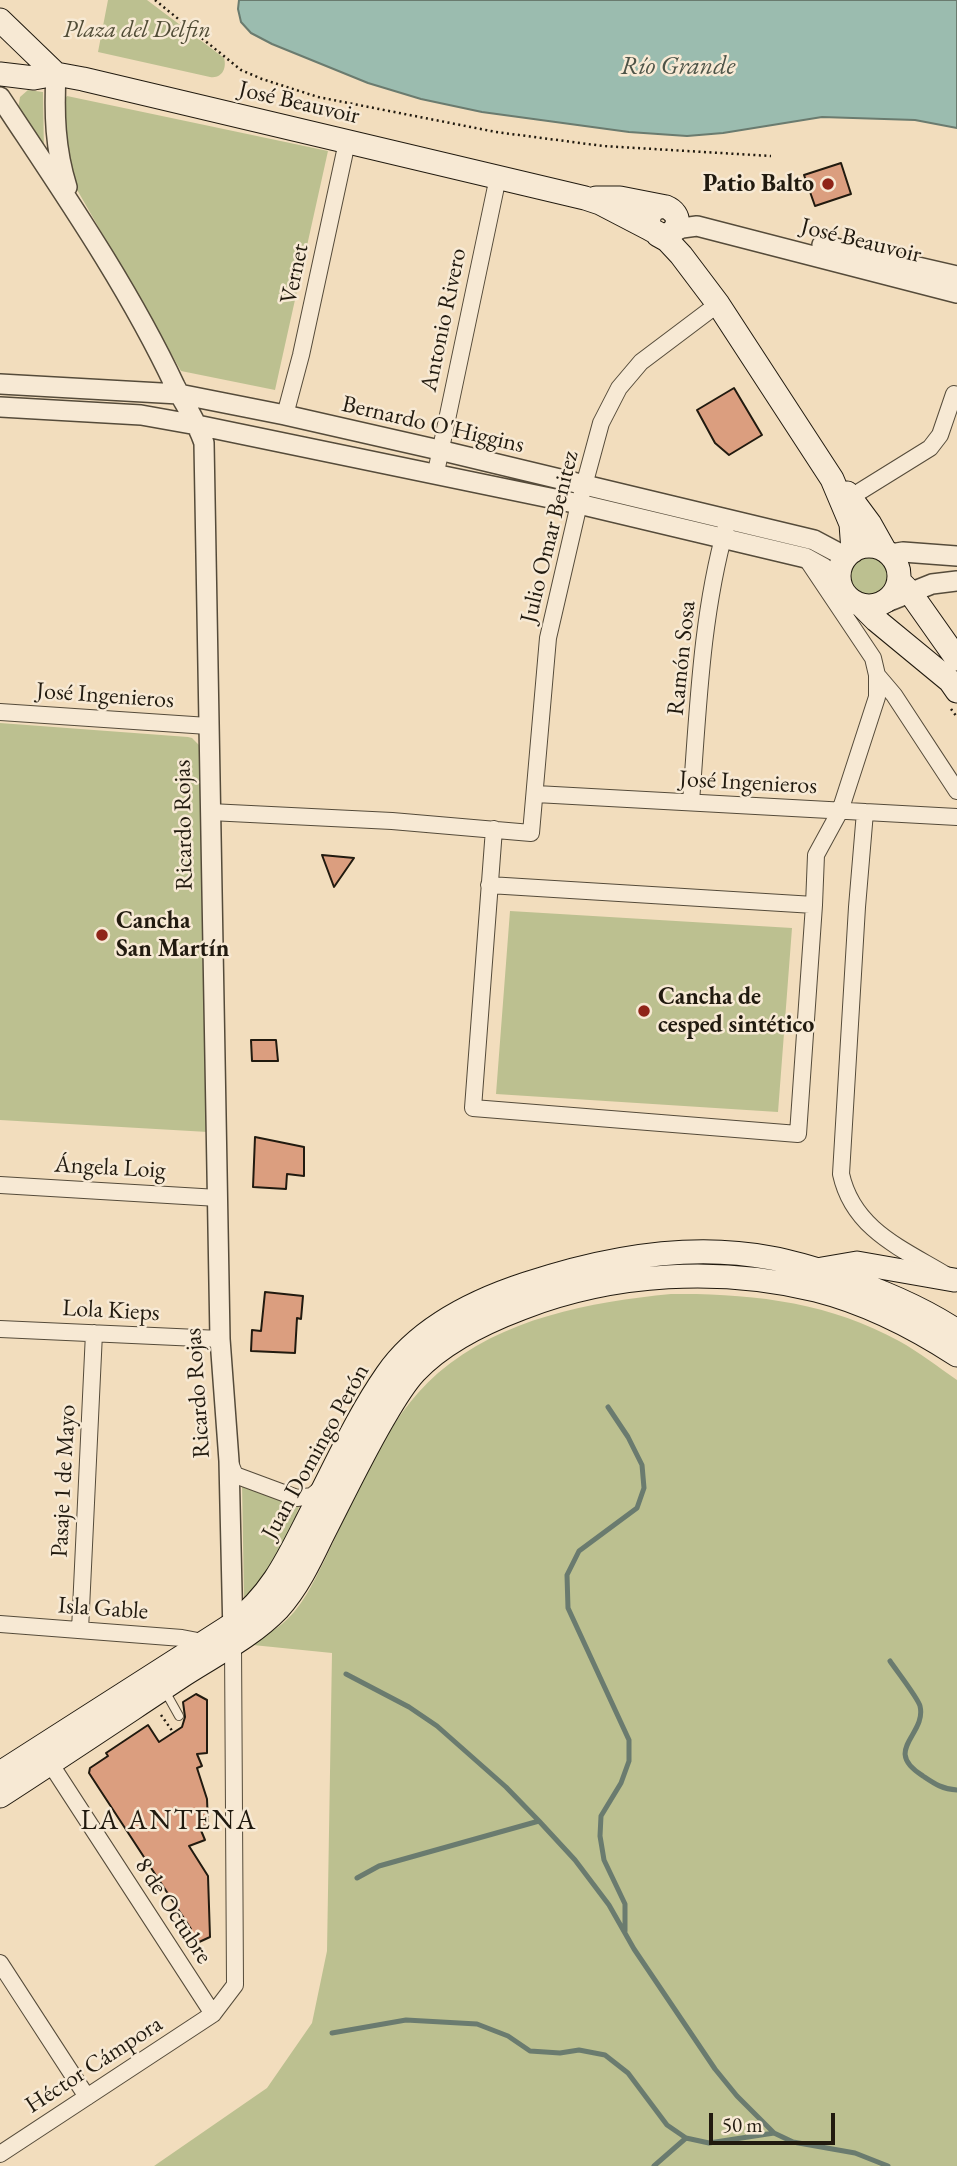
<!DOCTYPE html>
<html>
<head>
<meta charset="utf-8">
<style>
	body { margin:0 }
	#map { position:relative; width:957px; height:2166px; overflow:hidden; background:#f2ddbd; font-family:"EB Garamond",serif }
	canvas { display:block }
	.scale { position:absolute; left:709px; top:2113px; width:126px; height:32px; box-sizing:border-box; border:4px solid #211a0f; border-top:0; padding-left:9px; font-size:21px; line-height:24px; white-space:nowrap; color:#211a0f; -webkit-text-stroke:5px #f7e9d4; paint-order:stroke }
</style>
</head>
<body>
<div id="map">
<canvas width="957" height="2166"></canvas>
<div class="scale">50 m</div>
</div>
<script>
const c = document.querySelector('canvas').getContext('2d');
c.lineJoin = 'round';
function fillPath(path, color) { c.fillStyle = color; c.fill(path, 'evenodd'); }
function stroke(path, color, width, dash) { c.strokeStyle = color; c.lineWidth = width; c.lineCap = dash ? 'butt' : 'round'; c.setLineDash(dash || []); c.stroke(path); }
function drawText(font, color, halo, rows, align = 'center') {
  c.font = font + ' "EB Garamond",serif'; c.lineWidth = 5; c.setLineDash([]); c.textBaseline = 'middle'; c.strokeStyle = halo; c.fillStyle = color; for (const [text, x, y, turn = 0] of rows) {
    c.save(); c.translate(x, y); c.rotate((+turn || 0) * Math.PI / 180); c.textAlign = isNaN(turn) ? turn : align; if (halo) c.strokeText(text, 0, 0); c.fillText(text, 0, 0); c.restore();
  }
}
fillPath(new Path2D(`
	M108 0H147L224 58C227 68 222 79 210 77L98 52Z
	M28 90 43 92 44 154 18 109 20 97Z
	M67 96 328 151 275 390 181 371 68 174 63 102Z
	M847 576a22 22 0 1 1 44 0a22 22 0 1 1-44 0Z
	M0 723 188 737 192 738 199 745 208 1132 0 1120Z
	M510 911 792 928 778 1112 496 1094Z
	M671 1294C750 1293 829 1302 899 1341 919 1352 938 1367 957 1380V2166H154L267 2088 312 2023 327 1951 332 1653 233 1643C249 1639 264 1637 278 1627 302 1610 315 1579 328 1553 358 1492 385 1419 438 1373 502 1318 590 1302 671 1294Z
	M242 1483 299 1507C288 1535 271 1583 244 1599Z`), '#bcc090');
const water = new Path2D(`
	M239 0H957V128L915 120 822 117 723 133 687 136 629 132 482 112 421 99 368 83 272 44 251 33 241 22 238 9Z`);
fillPath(water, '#9bbcaf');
stroke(water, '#6a7b6f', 2);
stroke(new Path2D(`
	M608 1407 628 1437 642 1465 644 1488 637 1508 579 1551 567 1575 568 1608 629 1740V1761L621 1783 601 1816 600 1836 604 1860 625 1904V1931
	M890 1661C896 1670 918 1698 920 1706 927 1735 881 1750 923 1776 935 1784 942 1789 957 1790
	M346 1674 409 1707 437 1726 506 1787 539 1821 575 1860 609 1905 634 1949 715 2069 737 2096 774 2133 793 2142 855 2153 888 2166
	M357 1878 379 1866 539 1821
	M332 2033 406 2020 477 2024 508 2036 530 2051 560 2053 579 2050 605 2055 628 2073 667 2125 686 2138 709 2143 774 2133
	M654 2166 686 2138`), '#6a7b6f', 5);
const building = new Path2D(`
	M841 163 851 194 815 206 804 175Z
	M734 388 762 435 729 455 715 443 697 410Z
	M322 855 354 858 334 887Z
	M251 1040H276L278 1061H252Z
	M255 1137 304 1147V1176L287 1174 286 1189 253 1187Z
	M265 1292 303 1296 301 1319 297 1318 295 1353 251 1351 252 1330 261 1331Z
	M196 1694 207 1700V1753L197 1754 202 1766 197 1768 207 1799 208 1824 200 1828 205 1840 189 1846 208 1876 210 1937 197 1943 189 1930 191 1929 89 1773 90 1768 108 1756 106 1753 148 1725 159 1742 182 1727 185 1717 183 1702Z`);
fillPath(building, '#db9e7f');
stroke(building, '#211a0f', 2);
const service = new Path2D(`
	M165 1691 179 1716`);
const minor = new Path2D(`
	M285 415 301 355 347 142
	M436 472 498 177
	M851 497 930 448 940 435 954 394
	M806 558 873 658 877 675 894 695 957 791
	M0 712 208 726
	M536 794 957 817
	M691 802C698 711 701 616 726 527
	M210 812 392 821 531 833 548 638 579 504 601 423 619 388 641 362 718 304
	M865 812 857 907 841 1174C853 1229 901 1248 946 1275
	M489 885 814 905 798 1134 473 1108 494 829
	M814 905 816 855 840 811 877 697V675
	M0 1185 218 1198
	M0 1329 220 1339
	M229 1461 235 1475 297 1498 312 1496 324 1486
	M0 1624 182 1638 203 1642
	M80 1630 94 1333
	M50 1763 213 2014
	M0 1963 87 2097
	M0 2154 213 2014 235 1985 233 1643`);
const tertiary = new Path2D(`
	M56 74C54 113 55 149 67 187
	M0 97C62 191 127 284 175 386 185 405 197 422 204 443L220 1339 229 1461 233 1635
	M672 233 682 228 697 226 957 293
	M822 245 957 276
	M0 384 179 394 285 415 439 450 814 540 846 557
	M0 407 141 415 197 425 579 504 806 558 824 568 840 586
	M890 554 903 552 957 556
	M882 604 932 584 957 581`);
const secondary = new Path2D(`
	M0 20 56 74
	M0 74 34 78 56 74 83 79 585 198 600 203 650 229
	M596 198H620L666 207C683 214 680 232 663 236L650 229C646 216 652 205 666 207
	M658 235 667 240 681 255 718 304 832 479 851 524 853 551
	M847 493 870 524 884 549
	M839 576a30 30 0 1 1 60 0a30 30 0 1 1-60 0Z
	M899 581 909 591 957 659
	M862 606 876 620 950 681 957 691
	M822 1269 857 1263 954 1280
	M0 1773 233 1624C273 1593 288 1558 311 1513 335 1467 357 1417 387 1374 419 1328 474 1301 526 1284 604 1258 689 1242 771 1258 793 1262 816 1269 837 1276 880 1290 919 1306 957 1331
	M0 1796C62 1756 123 1715 185 1674 216 1654 252 1636 278 1609 297 1588 309 1563 321 1538 341 1499 360 1459 382 1421 392 1404 402 1386 415 1372 443 1342 485 1322 522 1308 615 1272 720 1267 816 1290 867 1303 914 1327 957 1355`);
stroke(service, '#554b3a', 10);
stroke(minor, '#554b3a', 18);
stroke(tertiary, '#554b3a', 22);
stroke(secondary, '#211a0f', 25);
stroke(new Path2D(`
	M155 0 241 70 262 79 318 97 496 132 603 146 771 156
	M951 709 957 717
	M161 1715 173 1732`), '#211a0f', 2.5, [2, 3.5]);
stroke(service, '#f7e9d4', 8);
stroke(minor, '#f7e9d4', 16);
stroke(tertiary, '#f7e9d4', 19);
stroke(secondary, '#f7e9d4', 23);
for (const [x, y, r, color] of [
	[828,184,7,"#8f2418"],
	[102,935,7,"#8f2418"],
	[644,1011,7,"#8f2418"]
]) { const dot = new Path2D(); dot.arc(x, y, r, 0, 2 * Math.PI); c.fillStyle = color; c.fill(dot); stroke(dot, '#f7e9d4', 2.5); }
drawText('italic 24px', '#504c36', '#f7e9d4', [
	["Plaza del Delfin",137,30]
]);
drawText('24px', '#211a0f', '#f7e9d4', [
	["José Beauvoir",299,103,13],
	["José Beauvoir",861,241,14],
	["Vernet",295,274,-78],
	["Antonio Rivero",444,320,-78],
	["Bernardo O'Higgins",433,425,13],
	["Julio Omar Benitez",550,537,-76],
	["Ramón Sosa",682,658,-84],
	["José Ingenieros",105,696,4],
	["José Ingenieros",748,783,3],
	["Ricardo Rojas",184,825,-91],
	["Ángela Loig",110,1168,3],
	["Lola Kieps",111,1311,3],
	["Ricardo Rojas",198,1393,-94],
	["Juan Domingo Perón",316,1452,-61],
	["Pasaje 1 de Mayo",64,1481,-87],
	["Isla Gable",103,1609,4],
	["8 de Octubre",173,1911,57],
	["Héctor Cámpora",94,2065,-33]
]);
drawText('bold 24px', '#211a0f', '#f7e9d4', [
	["Patio Balto",814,184,"right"],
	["Cancha",116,921],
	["San Martín",116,949],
	["Cancha de",658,997],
	["cesped sintético",658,1025]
], 'left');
drawText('italic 26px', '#4c5347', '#f7e9d4', [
	["Río Grande",678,67]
]);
c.letterSpacing = '2px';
drawText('28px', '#211a0f', '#f7e9d4', [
	["LA ANTENA",169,1821]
]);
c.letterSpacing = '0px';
</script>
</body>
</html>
